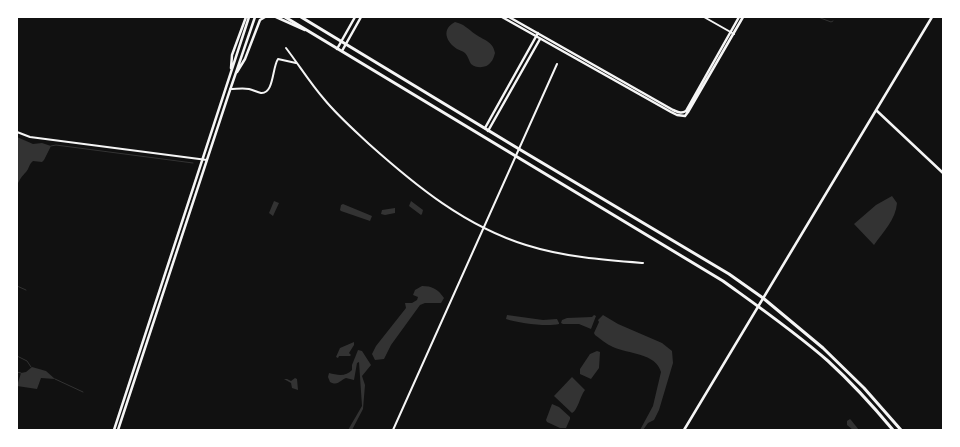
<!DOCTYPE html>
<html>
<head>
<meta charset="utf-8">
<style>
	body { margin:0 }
	#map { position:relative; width:960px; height:447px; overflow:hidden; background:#111; font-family:"Fira Sans Condensed",sans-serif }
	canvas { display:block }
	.frame { position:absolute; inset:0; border:18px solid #fff; pointer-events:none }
</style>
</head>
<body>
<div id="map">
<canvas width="960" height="447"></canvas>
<div class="frame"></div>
</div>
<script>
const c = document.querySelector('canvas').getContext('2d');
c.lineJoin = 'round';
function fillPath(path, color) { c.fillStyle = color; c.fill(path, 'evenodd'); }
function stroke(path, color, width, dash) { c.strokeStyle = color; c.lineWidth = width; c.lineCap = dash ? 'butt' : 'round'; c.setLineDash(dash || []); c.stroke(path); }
fillPath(new Path2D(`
	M455 22C464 24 468 29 475 34 483 40 493 41 495 53 494 56 493 60 491 62 487 68 477 69 471 64 469 61 468 56 465 53 463 51 459 50 457 49 446 42 441 29 455 22Z
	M17 137 33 144 42 143 51 146 44 160 42 162 33 161C29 164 29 169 26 172 22 176 20 179 17 185Z
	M892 196 897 203C896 219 883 232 874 245L854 224 876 205Z
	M274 201 279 203 273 216 269 213Z
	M411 201 423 210 422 214 421 215 409 206Z
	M343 204 372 216 370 221 341 211 340 210 341 205Z
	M395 208V213L385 215 381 214 382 210Z
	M422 286C432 286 438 289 444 298L441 303H425L420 305 391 345 384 359 375 360 372 354 376 346 406 308 405 303H412L417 300 418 297 413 295 415 290Z
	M507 315 543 320 557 319 559 323V324C546 327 519 323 506 319Z
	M594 315 596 316 591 329 579 324H563L561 323 562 320 567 318 592 317Z
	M603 315 618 324 662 343 672 351 673 363 659 410 654 420 648 423 643 430H640L653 406 661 372C656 353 628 354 613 347 606 344 601 339 595 335L594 333 599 322 598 320Z
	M354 342V345L349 353 351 355 350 356H339L338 358 336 357 340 348Z
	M358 350 362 351 371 365 362 376 365 385 363 409 352 430H348L362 406 359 362 357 363 354 380 346 378C339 381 338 386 330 382L328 377 329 373C337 375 346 377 352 370V365Z
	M597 351 600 352 599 368 591 379 580 374V369L590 354Z
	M32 367 46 371 55 379 41 378 37 389 17 386 21 373 26 372Z
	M572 377 585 390C580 396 578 410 572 413L554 396Z
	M295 378 297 379 298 390 292 388 291 383 284 379H287L291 381Z
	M552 404 559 407 570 417V419L566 428H560L547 422 546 420Z
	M850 419 851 420 859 430H853L847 425V421Z`), '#333');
stroke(new Path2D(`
	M818 17 831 22 833 21
	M51 146 56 145 193 163
	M17 286 26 290
	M17 356 27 361 31 367
	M17 372 21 373
	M55 379 83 392`), '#333', 1);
stroke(new Path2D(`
	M704 17 734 34
	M286 48C299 65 310 83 324 99 337 115 354 130 369 144 416 186 465 226 526 245 564 257 604 260 643 263
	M230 89C236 89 243 88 249 89 253 90 257 92 261 93 274 94 272 68 278 59L296 63
	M17 132 30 137 207 160
	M393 430 557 64`), '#f5f5f5', 2);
stroke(new Path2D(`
	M276 17 305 30
	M502 17 671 112 677 115 685 116 688 112 743 17
	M509 17 673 110C678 112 681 114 686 111L739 17
	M337 49 355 17
	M342 51 361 17
	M231 68 232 55 246 17
	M237 72 245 59 260 20 265 17
	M876 110 943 173
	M485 128 538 33
	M488 131 540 39
	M114 430 249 17
	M118 430 229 93 255 17
	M684 430 932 17`), '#f5f5f5', 2.5);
stroke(new Path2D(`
	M285 17 723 281C759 307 795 332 828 361 851 382 873 406 893 430
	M301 17 519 149 729 274 763 298 823 348 864 388 901 430`), '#f5f5f5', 3);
</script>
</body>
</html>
